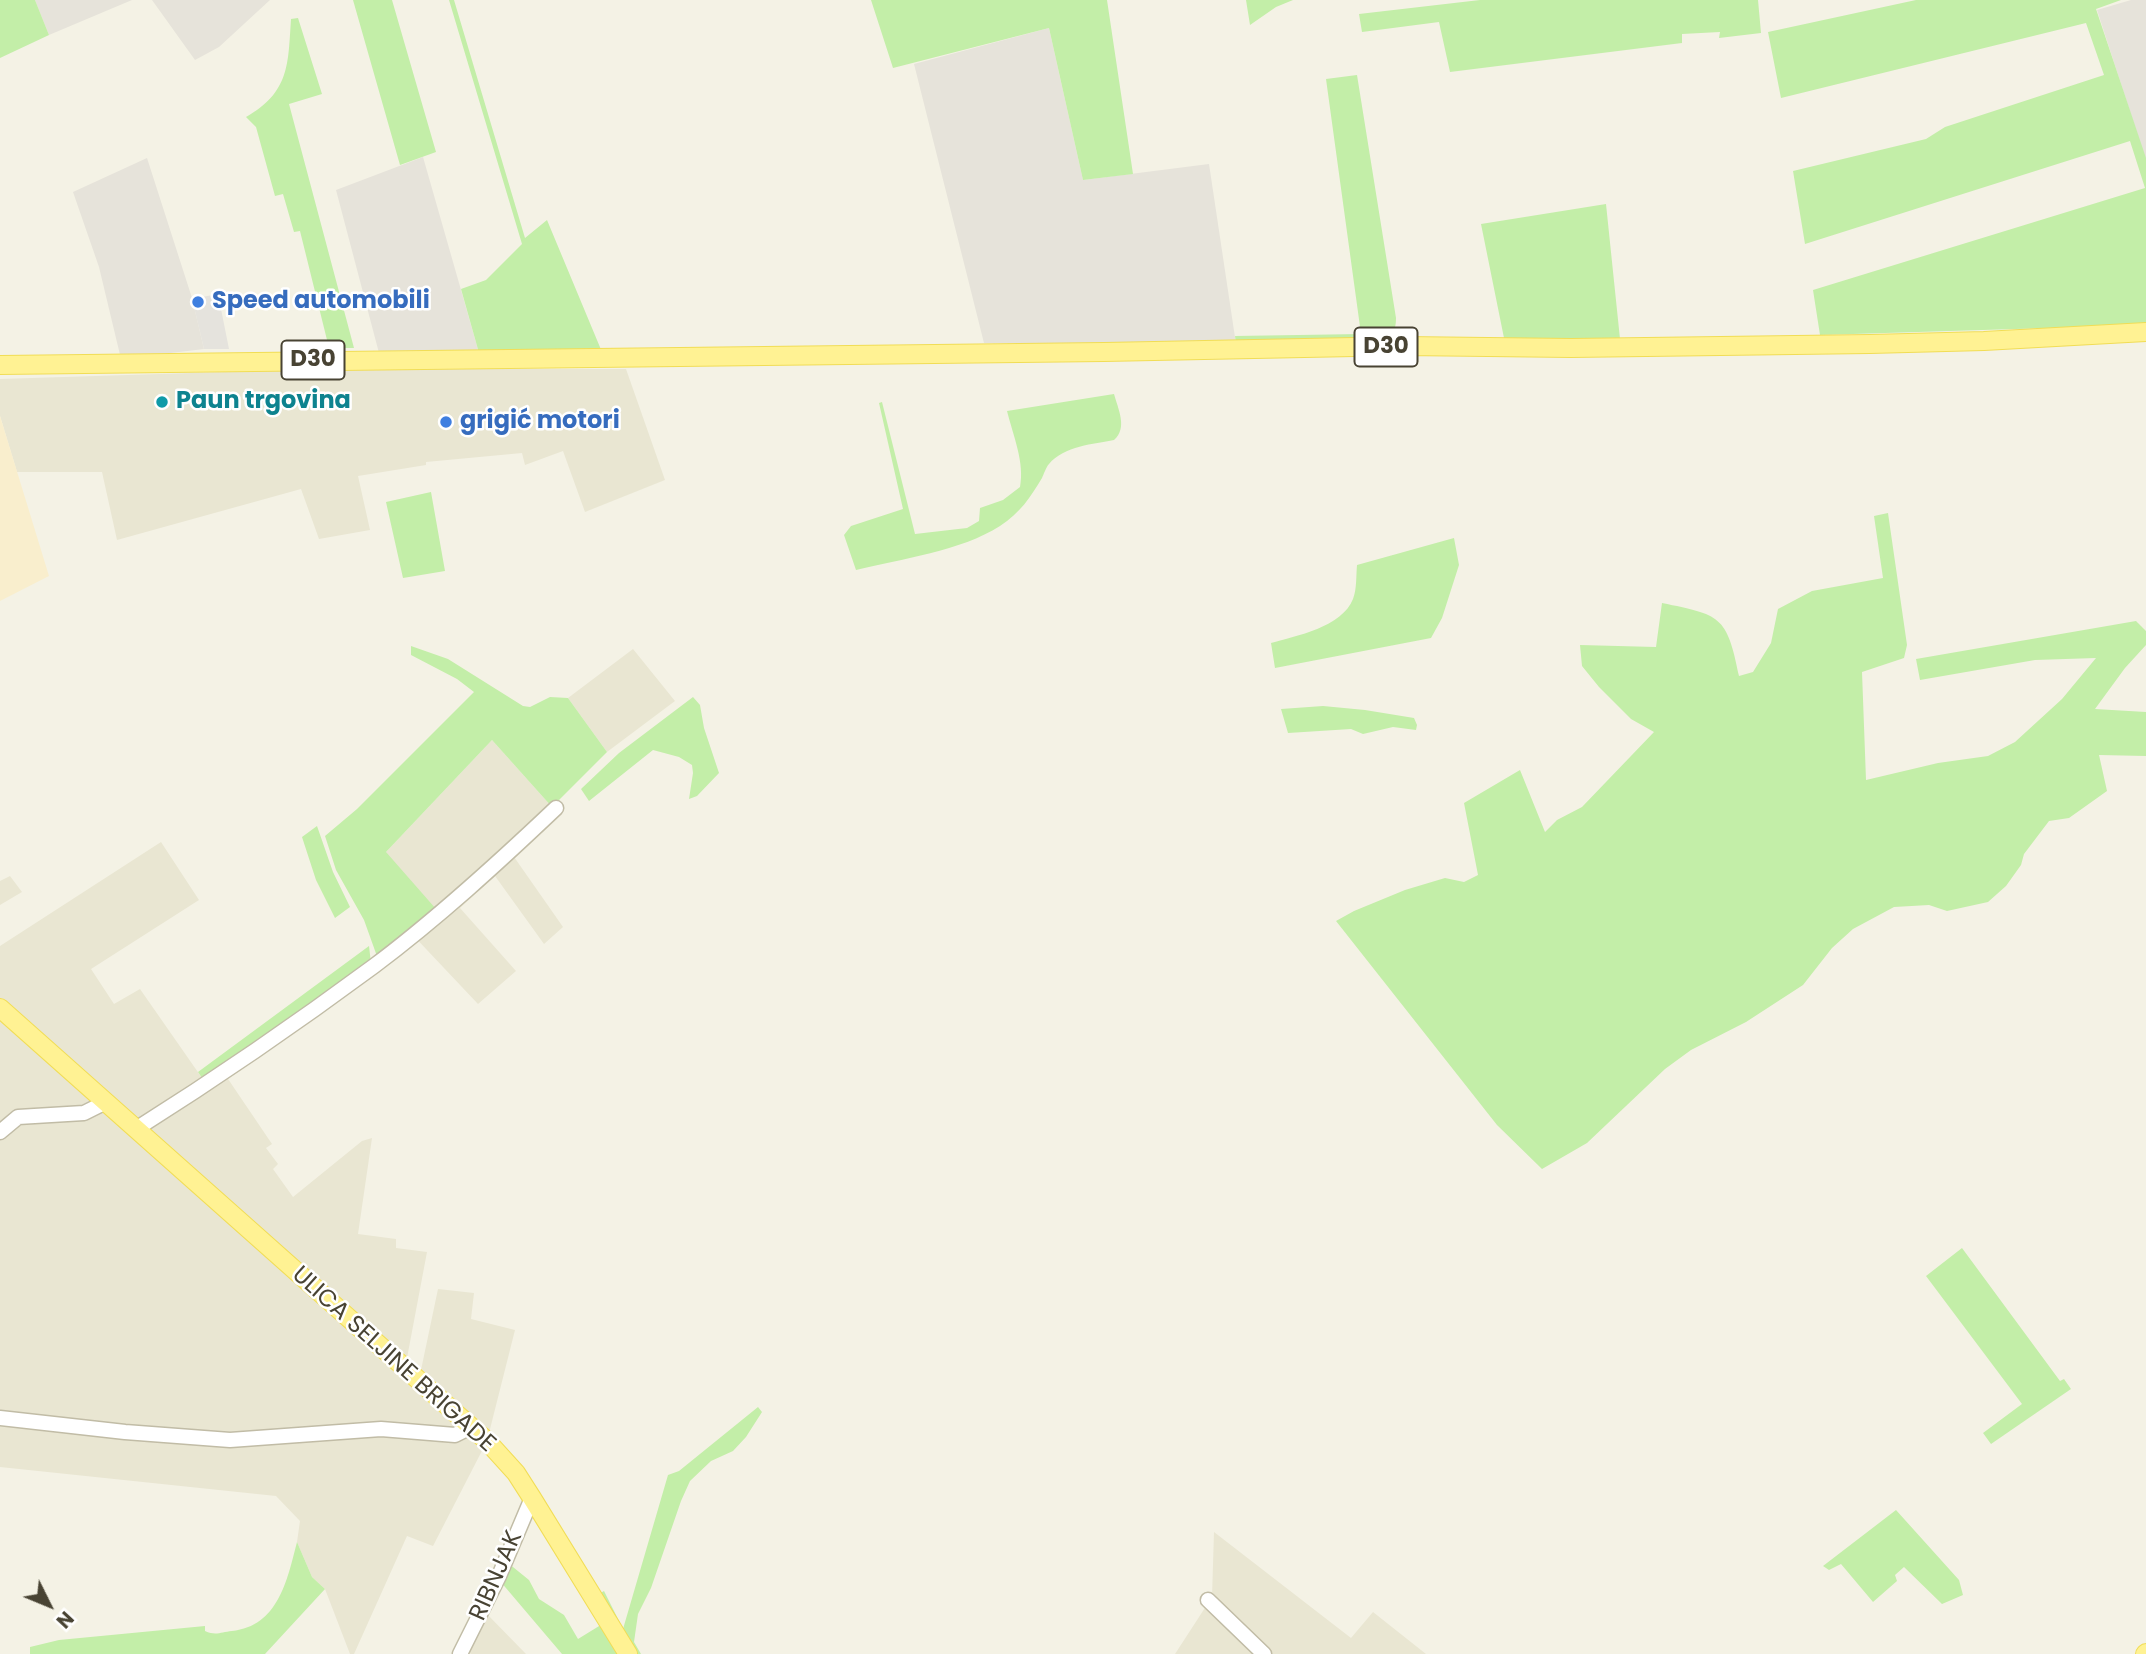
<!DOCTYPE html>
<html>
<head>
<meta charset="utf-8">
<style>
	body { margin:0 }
	#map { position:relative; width:2146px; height:1654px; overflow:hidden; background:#f4f2e5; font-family:Poppins,sans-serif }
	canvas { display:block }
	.north { position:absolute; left:14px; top:1570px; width:70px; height:70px; -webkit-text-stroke:5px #fff; paint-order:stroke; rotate:133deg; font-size:19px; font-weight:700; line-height:28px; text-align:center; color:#484333 }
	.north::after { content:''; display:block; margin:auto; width:24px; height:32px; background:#484333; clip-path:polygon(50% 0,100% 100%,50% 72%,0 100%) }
</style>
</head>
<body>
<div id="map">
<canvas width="2146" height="1654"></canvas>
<div class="north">N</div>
</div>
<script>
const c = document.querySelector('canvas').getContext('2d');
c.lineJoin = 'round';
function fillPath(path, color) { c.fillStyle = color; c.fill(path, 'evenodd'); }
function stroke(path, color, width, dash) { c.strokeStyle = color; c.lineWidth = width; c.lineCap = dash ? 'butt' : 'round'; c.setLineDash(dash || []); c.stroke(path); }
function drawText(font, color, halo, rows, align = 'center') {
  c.font = font + ' Poppins,sans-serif'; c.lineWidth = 5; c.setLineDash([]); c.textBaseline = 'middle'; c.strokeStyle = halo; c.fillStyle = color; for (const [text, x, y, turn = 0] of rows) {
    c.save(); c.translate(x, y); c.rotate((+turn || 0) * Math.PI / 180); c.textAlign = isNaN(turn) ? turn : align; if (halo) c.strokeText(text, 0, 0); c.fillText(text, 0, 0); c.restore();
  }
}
fillPath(new Path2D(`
	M319 369H626L665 480 585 512 563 451 525 465 522 453 426 462V465L358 476 370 530 319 539 301 489 117 540 102 472H17L0 416V379Z
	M633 649 675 701 607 752 568 698Z
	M492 740 552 807 512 854 563 927 544 944 495 876 460 908 516 971 478 1004 410 932 386 852Z
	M161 842 199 900 91 969 114 1004 140 989 209 1088 226 1076 272 1144 266 1148 278 1164 273 1169 293 1197 362 1141 372 1138 358 1234 396 1239V1248L427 1252 407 1358 421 1370 438 1289 474 1293 471 1319 515 1330 487 1441 433 1546 407 1536 354 1654H350L325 1589 312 1577 297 1542 300 1521 276 1496 0 1467V946Z
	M10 876 22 892 0 905V881Z
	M1214 1532 1351 1638 1373 1612 1426 1654H1175L1212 1597Z
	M485 1612 526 1654H471L466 1650Z`), '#e9e6d2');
fillPath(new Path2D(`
	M0 416 49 576 0 601Z`), '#f9eecd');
fillPath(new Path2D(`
	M35 0H132L49 35Z
	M152 0H270L219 47 195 60Z
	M2131 0H2146V161L2097 10Z
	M1049 28 1083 180 1209 164 1236 344 984 343 914 64Z
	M423 157 479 353H379L336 190Z
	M147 158 192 298 204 349 121 359 99 267 73 192Z`), '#e6e3da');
fillPath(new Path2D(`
	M0 0H35L49 35 0 58Z
	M353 0H392L436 152 400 165Z
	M449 0H454L525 238 547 220 602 352 479 353 461 289 486 280 522 244Z
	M871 0H1107L1133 174 1083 180 1049 28 893 68Z
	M1246 0H1293L1276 7 1250 25Z
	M1480 0H1758L1761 33 1719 38 1720 32 1682 34V43L1450 72 1439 22 1362 32 1359 14Z
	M1916 0H2121L2096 9 2146 158V325L1820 335 1813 290 2145 188 2130 141 1805 244 1793 171 1926 139 1945 127 2104 75 2086 23 1781 98 1768 32Z
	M298 18 322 94 289 104 354 348H329L300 231 294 232 283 194 275 196 256 127 246 117C290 92 288 64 291 19Z
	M1357 75 1396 318C1396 330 1393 334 1382 340L1236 344 1235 336 1361 334 1326 79Z
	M1606 204 1620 339 1504 338 1481 224Z
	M1114 394C1118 409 1128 428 1114 440 1094 444 1064 446 1049 464 1046 467 1044 474 1042 478 1030 498 1020 513 1000 526 961 551 901 559 856 570L844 535 851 526 903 509 879 403 882 402 915 534 967 528 979 521 980 508 1003 500 1020 487C1025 463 1013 435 1007 411Z
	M431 492 445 571 403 578 386 502Z
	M1888 513 1907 645 1904 658 1862 672 1866 780 1938 763 1988 756 2015 742 2062 699 2096 658 2035 660 1920 680 1916 659 2136 621 2146 631V645L2125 668 2095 709 2146 712V756L2099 755 2107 791 2069 818 2049 821 2024 854 2021 865 2006 886 1988 902 1947 911 1929 905 1894 907 1853 929 1832 948 1803 985 1746 1022 1691 1050 1665 1069 1587 1143 1542 1169 1497 1125 1336 921 1354 911 1405 890 1445 878 1464 882 1478 875 1464 803 1520 770 1545 832 1557 820 1582 807 1654 732 1631 719 1599 687 1582 666 1580 645 1656 647 1662 603C1720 615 1727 615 1739 676L1753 672 1771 643 1778 609 1812 591 1883 578 1874 516Z
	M1454 538 1459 565 1442 618 1431 638 1275 668 1271 643C1296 636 1342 627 1353 599 1357 589 1356 575 1357 565Z
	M411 646 448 659 523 706 530 707 550 697 568 698 607 752 552 807 492 740 386 852 436 909 378 959 364 920 336 870 325 836 357 809 474 692 457 679 411 655Z
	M693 697 700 705 704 728 719 773 697 796 689 799 693 773 692 765 679 757 653 750 589 801 581 789 619 753Z
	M1323 706 1365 710 1414 718 1417 725 1416 730 1393 727 1363 734 1351 729 1288 733 1281 709Z
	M317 826 333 872 350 907 335 918 316 880 302 837Z
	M369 946 371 963 204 1081 198 1072Z
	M1962 1248 2060 1381 2064 1379 2071 1389 1991 1444 1983 1433 2022 1404 1926 1276Z
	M758 1407 762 1412 746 1437 733 1451 711 1461 690 1481 681 1501 651 1588 638 1614 634 1642 641 1654H633L597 1595 604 1591 623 1629 668 1475 679 1471Z
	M1896 1510 1959 1580 1963 1595 1942 1604 1904 1567 1895 1575 1897 1581 1873 1602 1841 1564 1829 1570 1823 1566Z
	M297 1542 312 1577 325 1589 265 1654H30V1647L59 1640 205 1626V1631C216 1636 221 1632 232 1631 278 1626 287 1581 297 1542Z
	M508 1563 529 1580 539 1599 564 1615 578 1639 604 1623 624 1654H562L500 1581Z`), '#c3eea8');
fillPath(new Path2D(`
	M218 294 229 349H204L194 307 203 305 202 297Z`), '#e5e3dd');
const minor = new Path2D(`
	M136 1129C217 1078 297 1023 374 966 438 918 498 863 556 808
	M0 1132 18 1117 84 1113 106 1102
	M0 1418 125 1432 230 1440 381 1429 455 1435 471 1427
	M1208 1600 1264 1654
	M460 1654 499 1576 532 1498`);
const major = new Path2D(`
	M0 365 1104 352 1405 346 1571 348 1870 344 1984 341 2146 332
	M0 1008 487 1441 516 1473 532 1498 628 1654
	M2145 1654 2146 1653`);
stroke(minor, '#c1bca6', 17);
stroke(major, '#f1dd56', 20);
stroke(minor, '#fff', 14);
stroke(major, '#fff293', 18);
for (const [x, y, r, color] of [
	[198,302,7,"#3f7fe0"],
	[162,402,7,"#0f9aa8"],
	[446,422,7,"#3f7fe0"]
]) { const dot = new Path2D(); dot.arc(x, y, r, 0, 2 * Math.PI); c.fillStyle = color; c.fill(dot); stroke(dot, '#fff', 2.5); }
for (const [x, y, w] of [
	[1386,347,63],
	[313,360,63]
]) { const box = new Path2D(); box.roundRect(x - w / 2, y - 19.5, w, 39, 5); c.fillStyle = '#fff'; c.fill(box); stroke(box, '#484333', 2); }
drawText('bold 23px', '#484333', null, [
	["D30",1386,347],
	["D30",313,360]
]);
drawText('bold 24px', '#366cbe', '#fff', [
	["Speed automobili",212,302],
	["grigić motori",460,422]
], 'left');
drawText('bold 24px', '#0d838f', '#fff', [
	["Paun trgovina",176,402]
], 'left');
drawText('24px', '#484333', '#fff', [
	["ULICA SELJINE BRIGADE",393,1360,42],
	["RIBNJAK",497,1576,-66]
]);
</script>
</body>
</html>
